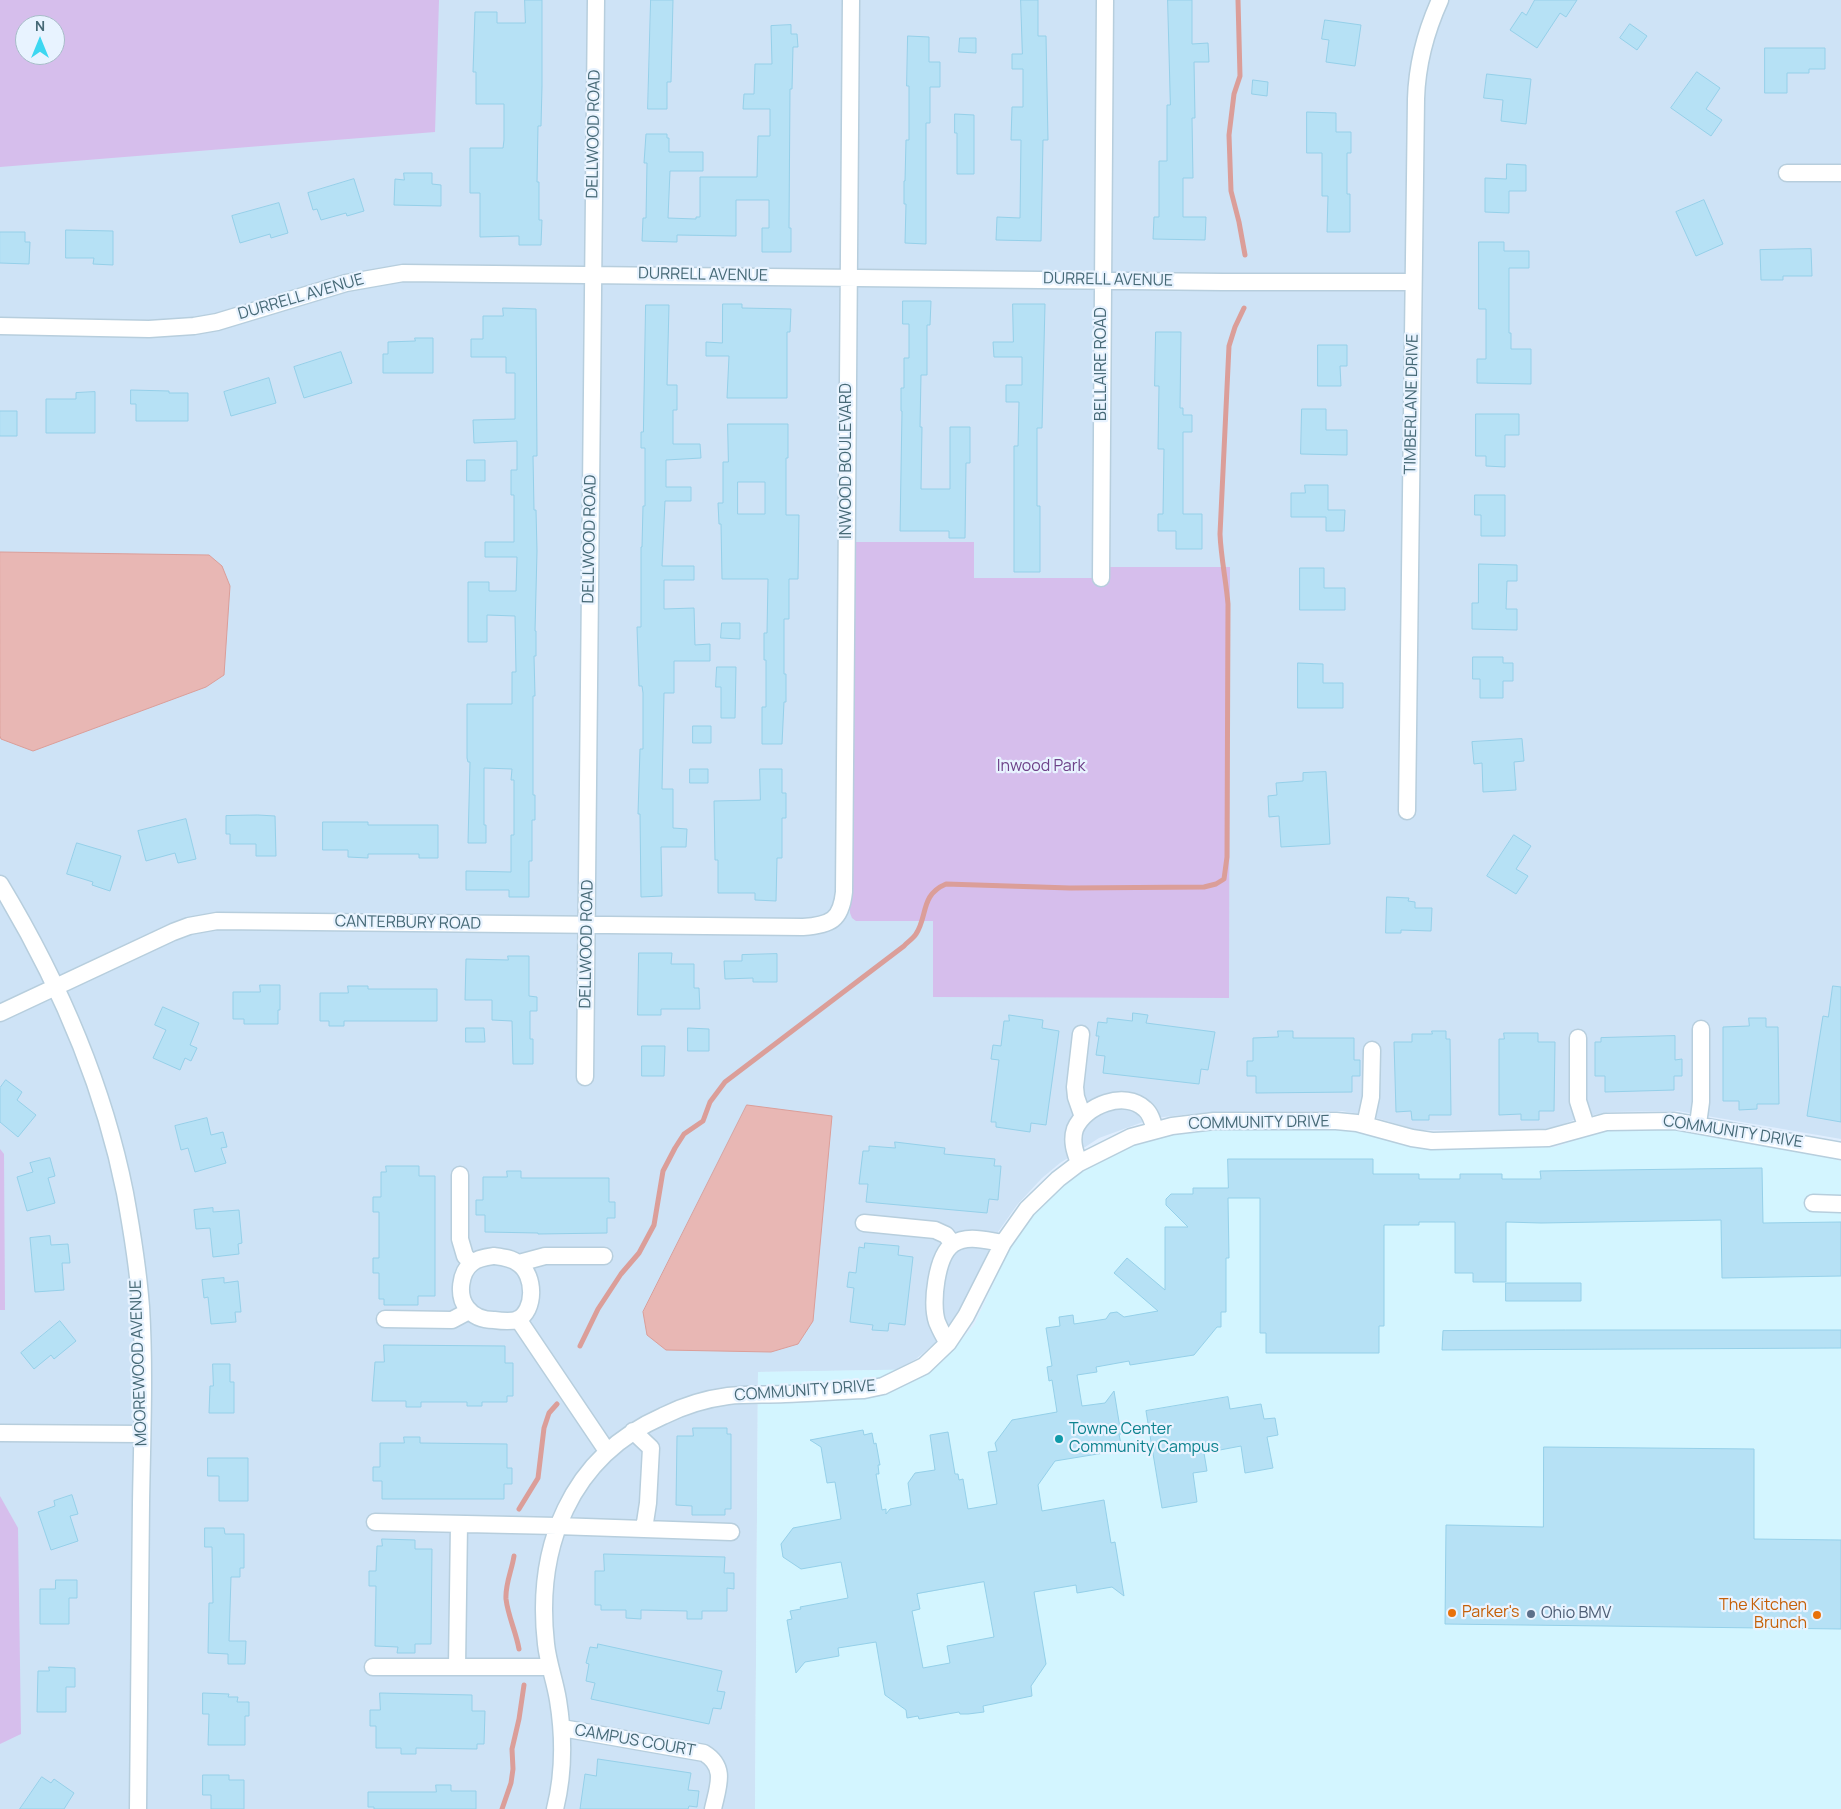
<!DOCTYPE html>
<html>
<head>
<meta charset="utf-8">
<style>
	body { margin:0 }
	#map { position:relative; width:1841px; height:1809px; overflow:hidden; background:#e0eefe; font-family:Manrope,sans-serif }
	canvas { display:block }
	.north { position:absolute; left:15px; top:15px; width:50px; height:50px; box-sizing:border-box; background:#e8f3ff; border:1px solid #a7bcc8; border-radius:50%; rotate:0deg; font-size:14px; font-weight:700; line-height:20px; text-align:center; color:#466976 }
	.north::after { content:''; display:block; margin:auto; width:18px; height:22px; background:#3dd7f1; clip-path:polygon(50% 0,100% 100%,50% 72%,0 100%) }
</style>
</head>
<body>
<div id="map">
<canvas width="1841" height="1809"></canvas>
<div class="north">N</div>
</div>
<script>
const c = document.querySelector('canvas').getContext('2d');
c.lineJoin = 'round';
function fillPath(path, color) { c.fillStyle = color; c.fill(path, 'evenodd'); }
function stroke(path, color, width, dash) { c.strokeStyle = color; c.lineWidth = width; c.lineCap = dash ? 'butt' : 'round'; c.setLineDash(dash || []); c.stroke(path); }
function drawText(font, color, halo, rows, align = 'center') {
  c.font = font + ' Manrope,sans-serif'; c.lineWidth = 4.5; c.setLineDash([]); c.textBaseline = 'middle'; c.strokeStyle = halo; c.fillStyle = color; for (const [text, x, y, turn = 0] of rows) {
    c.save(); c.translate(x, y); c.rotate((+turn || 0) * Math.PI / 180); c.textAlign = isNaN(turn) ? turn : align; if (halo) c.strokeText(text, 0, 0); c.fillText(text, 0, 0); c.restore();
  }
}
fillPath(new Path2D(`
	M0 0H1841V1139L1678 1111 1609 1112 1578 1118 1555 1128 1520 1131 1417 1130 1370 1116 1342 1111 1211 1112 1154 1118 1099 1138 1076 1153 1060 1163 1042 1178 1017 1205 998 1232 991 1245 960 1313 940 1339 916 1359 896 1370 758 1372 755 1809H0ZM25 25H55V55H25Z`), '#cee3f6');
fillPath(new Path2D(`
	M1627 1129H1677L1700 1135 1831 1158 1841 1161V1809H755L758 1372 933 1369 944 1360 974 1325 1010 1248 1033 1213 1046 1199 1086 1167 1131 1145 1172 1133 1206 1130H1344L1361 1132 1406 1146 1431 1149 1555 1147 1590 1135 1607 1130Z`), '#d3f5ff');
fillPath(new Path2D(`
	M0 0H439L435 132 0 167ZM25 25H55V55H25Z
	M851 542H974V578H1093L1094 567H1230L1229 998 933 997V921H856L852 918 850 913Z
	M0 1149 4 1154 5 1310H0Z
	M0 1496 18 1528 21 1734 0 1744Z`), '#d6beec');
const water = new Path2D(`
	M0 552 209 555 222 566 230 586 224 675 206 687 33 751 1 739 0 736Z
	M747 1105 832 1116 813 1321 798 1344 771 1352 666 1350 647 1335 643 1312Z`);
fillPath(water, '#e8b7b4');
stroke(water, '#db9e99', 1);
stroke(new Path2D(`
	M1238 0 1240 76 1234 94 1229 135 1231 191 1239 222 1245 255
	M580 1346 598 1309 621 1274 639 1253 654 1225 663 1171 675 1148 684 1134 703 1121 710 1102 725 1082 904 946C907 942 913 939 916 934 928 916 920 895 946 884L1070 888 1204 887 1216 884 1224 879 1227 857 1228 604C1226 580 1221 558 1220 534L1229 346 1235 327 1244 308
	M519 1509 538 1478 544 1428 549 1413 557 1404
	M514 1556C512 1570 505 1584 506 1599 508 1616 516 1632 519 1649
	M502 1809 511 1783 513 1769 512 1749 519 1719 524 1685`), '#db9e99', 5);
const building = new Path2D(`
	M525 0H542V86L541 126H538L537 182H539V220H542L541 245H519V236L480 237V193H470V148H503L504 140V104H476V72H473L475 12H497V23H525Z
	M651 0H673L671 82H667V109H648Z
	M1021 0H1038V36H1046L1048 140H1043L1041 241 996 240 997 217 1020 218 1021 140H1011L1012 107H1023V69H1012V54H1022Z
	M1168 0H1192V44L1208 43 1209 62H1194L1195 118H1192L1193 178H1183V217H1206L1205 240 1153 239 1154 217H1159V161H1167V105H1170Z
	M1535 0H1577L1566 17 1560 13 1537 48 1510 30 1522 12 1526 15Z
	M1325 20 1361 25 1355 66 1326 62 1329 40 1322 39Z
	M1630 24 1647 36 1637 50 1620 38Z
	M791 25V34H797L798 47H793L792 89H790L789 228H791V252H762V228H769V200H736V236L677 235V242L642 241 643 218H646L647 163H644L646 134H667V138H669V152H703V171H670L668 218 696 219V217H700V177H757L758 136H770V109H743L744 94H754L755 64H772L771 26Z
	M908 36 929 37V62H940V87H930V123H926V244L905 243 906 204H904V181H905L906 140H909V86H907Z
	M960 38H976V53L959 52Z
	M1765 48H1825V69H1809V73H1787V93H1765Z
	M1697 72 1720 88 1706 109 1722 120 1711 136 1671 108Z
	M1487 74 1531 79 1526 124 1501 121 1503 100 1484 98Z
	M1253 80 1268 82 1267 96 1252 94Z
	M1307 112 1336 113V132H1351V153H1347V194H1350V232H1327L1328 196H1322V153H1307Z
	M955 114 974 115V174H957V133H955Z
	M1507 164 1526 165V191H1509V213L1485 212V178L1506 179Z
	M404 173H432V184L441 185V206L394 205 395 179 404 180Z
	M354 179 364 211 347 216 346 213 321 220 317 209 313 210 308 193Z
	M1704 200 1723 244 1696 256 1676 212Z
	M279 203 288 233 271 238 270 234 240 243 232 216Z
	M66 230 113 231V265L93 264 94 258H66Z
	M0 232H25V242H30L29 264 0 263Z
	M1479 242H1504V251H1529V268H1509V333H1511V349H1531V384L1477 383V359H1486V309H1479Z
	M1811 249 1812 276H1783V280H1761L1760 250Z
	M903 301H931L930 325H927V375H921L920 427H922L921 489H950V427H970V463H966L965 538H949V531H900L902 411H901V388H904V358H909V324H903Z
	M723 304H742V308L791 309 790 332H787V398H727L729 356H706V342L722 343Z
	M1013 304H1045L1042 428H1037V506H1040V572H1014V446H1018L1019 402H1006V385H1022V357H994L993 342H1013Z
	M646 305H669L667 385H677V410H673V444H700L701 458 666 460V487H691V501H665L662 566H694V580H664V609L694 608 695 645 710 644V661H674V693H664L662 789H673V828L687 829 686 847H661L662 896 641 897 640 814H638L640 749H643V693L642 686H639L637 627H641V547H642L643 506H645V448H641V432H643Z
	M503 308 536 309 537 456H533L534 510H536L537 551 535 631H536V656H534L535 696H533V795H535V820H532V861H529V897H509V890H466V871L511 872V835H514V780H511L512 769 484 768V825H486V843H468L470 762H468L467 758V704H512V672H516L515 616 487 615V642H468V582H489V591H516L517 557H485V542H514V495H511V470H517V441L474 443 473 420 515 419V373H506V357H471V339H483V316H503Z
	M1156 332H1181L1180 408H1183V415H1192V432H1183V514H1202V549H1176V531H1158V514H1163L1164 449H1158L1159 386H1155Z
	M415 338H433V373H383V354H388V342L415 341Z
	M1318 345H1347V366H1340L1341 386H1318Z
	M341 352 352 383 304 398 294 367Z
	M269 378 276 403 231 416 224 392Z
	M131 390 169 391V393H188V421H136V404H131Z
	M95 392V433H46V399H76V393Z
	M1302 409H1326V430H1347V455L1301 454Z
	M0 411H17V436H0Z
	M1476 414H1519V435H1505V467L1486 466V456H1476Z
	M728 424H788V458H786V515H799L798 579H789V619H784V674H786V702H784L782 744H762V707H766V660H764V633H767L768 579H722L721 524H719L718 503H723V462H728ZM738 482H765V514H738Z
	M467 460H485V481H467Z
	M1305 485H1328V510H1345L1344 531H1326V517H1291V493H1305Z
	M1475 495H1505V536H1481V515H1475Z
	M1479 564 1517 565V581H1507L1506 609H1517V630L1472 629V603H1478Z
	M1300 568H1324V588H1345V610H1300Z
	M722 623H740V639L721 638Z
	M1473 657H1503V663H1513V681H1503V698H1480V679H1473Z
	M1298 663 1323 664V683H1343V708H1298Z
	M717 667H736L735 718H721V687H716Z
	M693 726H711V743H693Z
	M1522 739 1524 761 1514 762 1516 790 1483 792 1482 763 1474 764 1472 742Z
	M690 769H708V783H690Z
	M760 769H782V793H786V818H782V858H777L776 901 755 900V893H718V860H715L714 801 760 800Z
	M1326 772 1330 844 1281 847 1279 816 1269 817 1268 796 1277 795 1276 783 1303 781V773Z
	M258 815 275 816 276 856H256V844H230V834H226V816Z
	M186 819 196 859 178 863 175 853 146 861 138 831Z
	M323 822H368V825H438V858H419V854H368V858L348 857V850H323Z
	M1514 835 1531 846 1516 869 1528 876 1516 894 1487 876Z
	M77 843 121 856 110 891 92 885 93 882 67 874Z
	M1387 897 1409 898 1408 901 1415 902V908H1432L1431 931 1401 930V933H1386Z
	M639 953H672L671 964H694V988H699L700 1009H661V1015H638Z
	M777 954V982H753V978L725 979 724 961H742V955Z
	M508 956H529V996L537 997V1011H530V1039H533V1064H513L512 1021 492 1020V1000H465L466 959 508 960Z
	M260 985H280V1010H278V1024H244V1019H233V992H260Z
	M348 986H368V989H437V1021H344V1026H329V1021H320V993H348Z
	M1833 986 1841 987V1122L1807 1116 1823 1016 1828 1017Z
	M163 1007 199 1023 190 1045 197 1048 191 1061 185 1058 180 1070 153 1058 166 1030 155 1025Z
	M1133 1013 1148 1015 1146 1023 1215 1032 1208 1070 1201 1069 1199 1084 1103 1073 1105 1056 1096 1055 1099 1036H1096L1098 1022 1107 1023V1018L1132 1021Z
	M1009 1015 1043 1020 1042 1028 1059 1031 1046 1125 1031 1123 1030 1132 996 1127V1122H991L999 1060 991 1059 993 1045 1001 1046 1004 1021H1009Z
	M1749 1018H1766V1027H1778L1779 1104H1757V1109L1739 1110V1101H1723V1027L1749 1026Z
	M466 1028H484L485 1042H466Z
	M688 1028 709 1029V1051H688Z
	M1278 1031H1293V1038H1354V1060H1360V1076H1352V1092L1256 1093V1076H1247V1061H1253V1038L1278 1037Z
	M1432 1031H1446V1039H1450L1451 1115H1429V1120H1412L1411 1111 1396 1112 1394 1042H1412V1034H1432Z
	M1504 1033H1538V1042H1555L1554 1111H1539V1120H1521V1114L1499 1115V1039H1504Z
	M1675 1036V1060L1682 1059V1076H1674V1090L1605 1092V1076H1595V1042H1601V1038Z
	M642 1046H665L664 1076H642Z
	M6 1080 22 1092 17 1100 36 1115 18 1137 0 1122V1088Z
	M207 1118 211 1135 223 1132 227 1147 221 1148 226 1163 195 1172 188 1148 181 1150 175 1126Z
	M895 1142 945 1148 944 1154 995 1159 994 1166H1001L998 1200 989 1199 987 1213 866 1202 868 1184H859L863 1151H869V1146L895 1148Z
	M50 1158 55 1176 48 1178 55 1203 27 1211 17 1177 33 1172 30 1163Z
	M1228 1159H1373V1174H1419V1179H1460V1174H1502V1179H1541L1540 1171 1762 1168 1763 1223 1841 1222V1276L1722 1278 1721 1220 1541 1223 1506 1222V1282H1473V1273H1455V1222H1419V1225H1384V1326H1379V1353H1266V1333H1260V1198H1228L1229 1258H1226V1312H1221V1327H1217L1194 1355 1130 1365 1129 1361 1096 1367 1097 1372 1077 1375 1082 1406 1105 1403 1114 1391 1121 1434H1119L1122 1450 1055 1461 1038 1485 1042 1511 1104 1500 1111 1543 1115 1542 1124 1596 1112 1587 1077 1593 1076 1585 1034 1592 1046 1664 1031 1686 1032 1696 983 1706 984 1712 968 1714H960L959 1712 919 1719 918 1716 907 1718 906 1710 885 1695 876 1642 838 1648 839 1656 805 1662 796 1673 787 1620 792 1619 790 1611 801 1609 800 1607 848 1598 841 1562 801 1569 783 1557 781 1544 793 1528 841 1519 835 1482 827 1483 821 1447 810 1440 863 1430 864 1435 872 1433 874 1444 876 1443 880 1465H878L879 1474H876L882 1510 886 1509V1514L890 1509 911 1505 908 1483 915 1473 935 1470 930 1435 948 1432 955 1474H958L959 1480 963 1479 968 1509 997 1504 988 1452 997 1451 995 1443 1012 1420 1057 1412 1052 1380 1049 1381 1047 1367 1052 1366 1046 1328 1060 1326 1059 1317 1073 1315 1074 1324 1106 1319 1110 1313 1117 1312 1124 1317 1158 1311 1114 1273 1127 1258 1165 1290V1227H1188L1166 1205V1199L1171 1194H1193V1188H1228ZM984 1582 994 1637 947 1646 950 1663 923 1668 912 1611 920 1609 917 1594Z
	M386 1166H419V1176H435V1296H418V1305H384V1299H379V1273H373V1258H379V1212H373V1197H381V1172H386Z
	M507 1171H521V1178H609V1202H615V1218H607V1233L538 1234V1233L485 1232V1215H476V1200H483V1177H507Z
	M213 1208V1212L239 1210 242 1243 238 1244 239 1254 213 1257 210 1228 196 1229 194 1210Z
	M50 1236 51 1245 68 1244 70 1263H62L64 1290 35 1292 30 1238Z
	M865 1243 899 1246 898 1255 913 1257 905 1325 889 1323 888 1331 872 1330 873 1325 850 1322 854 1288 847 1287 849 1272 856 1273 859 1247 864 1248Z
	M224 1278V1283L238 1281 241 1312H235L236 1322 211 1324 208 1297 204 1298 202 1280Z
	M1506 1283H1581V1301H1506Z
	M60 1321 76 1341 54 1359 51 1355 34 1369 21 1353Z
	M1566 1330H1841V1348L1442 1350 1443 1331Z
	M384 1345 505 1346V1363H513V1396H507V1402H482V1406H467V1402H421V1407H406V1401H372L375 1362H384Z
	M213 1364H230V1382H234V1413H209L210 1386H213Z
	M1228 1397 1230 1409 1261 1404 1264 1419 1275 1418 1278 1435 1267 1437 1273 1468 1245 1473 1241 1446 1204 1453 1207 1471 1193 1473 1197 1502 1162 1508 1146 1411Z
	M693 1428H727V1434H731V1509H725V1515H692V1506L676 1505 677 1436H693Z
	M404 1437H420V1443L507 1444V1468H512V1484H504V1499H382V1481H373V1467H380V1443H404Z
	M1544 1447 1754 1449V1539L1841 1540V1629L1445 1624 1446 1525 1543 1527Z
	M208 1458H248V1501H219V1476H208Z
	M72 1495 78 1514 70 1516 78 1541 51 1550 38 1512 55 1506 54 1501Z
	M205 1528H224L225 1534H244V1568H240V1577H231L229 1641H246L245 1664H228V1654L208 1653 209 1603H213L212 1547H205Z
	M382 1539 415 1540V1549H432L431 1644H415V1653H397L398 1647 375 1646 376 1586H369V1571H376L377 1546H382Z
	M604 1554 725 1557 724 1573H734V1589L727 1588V1611H702V1619H687V1611L641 1610V1619L626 1618V1610H601V1605H595V1571H604Z
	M56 1580H77V1598H69V1624H40V1589H55Z
	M598 1644 722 1671 717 1691 725 1692 721 1709 713 1708 709 1724 591 1699 595 1683 586 1681 589 1664 586 1663 590 1647 597 1648Z
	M49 1667 75 1668V1687H66V1712H37L38 1671H49Z
	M203 1693 229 1694 228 1697H238L237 1702H249V1716H245V1745H208L209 1714H203Z
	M380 1693 472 1695V1711H485L484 1744H477V1749L416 1748V1754H401V1748H376V1726H370V1710H380Z
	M598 1759 691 1773 688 1790 699 1791 697 1807 689 1806 688 1809H580L585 1774 596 1776Z
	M203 1775H229V1780H244V1809H211V1795H203Z
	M42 1777 51 1783 54 1779 74 1793 64 1809H20Z
	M436 1785H451V1791H476V1809H374V1807H368V1792H436Z`);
fillPath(building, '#b6e1f5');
stroke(building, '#95d0e9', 1);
const street = new Path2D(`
	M1787 173H1841
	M0 326 149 329 194 326 217 322 346 283 403 273 1223 282H1413
	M1101 578 1105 0
	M1407 811 1416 99C1417 64 1426 31 1440 0
	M0 884C58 980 103 1083 125 1193 132 1231 138 1269 141 1307 145 1372 142 1438 141 1503 140 1605 139 1707 138 1809
	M0 1013 173 932 189 926 217 921 803 927C831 925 841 920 844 892L851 0
	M1081 1034 1075 1087 1076 1097 1083 1117
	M1578 1038V1101L1586 1126
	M585 1077 596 0
	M1698 1124 1701 1102V1029
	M1365 1125 1371 1097 1372 1050
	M1079 1163C1075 1152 1071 1141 1075 1129 1085 1105 1125 1090 1145 1109 1151 1114 1153 1123 1155 1130
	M460 1175V1239L465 1256 472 1263
	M1813 1203 1841 1204
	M864 1223 935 1230 946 1235 953 1244
	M494 1256C502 1257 512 1258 519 1264 535 1275 536 1311 517 1320 510 1322 501 1321 494 1320 483 1320 473 1316 467 1308 457 1296 460 1272 472 1263 478 1258 487 1257 494 1256Z
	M519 1263 545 1256H604
	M385 1319 452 1320 469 1311
	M518 1319 607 1451
	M948 1343C944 1337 940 1329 937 1322 931 1304 936 1256 953 1244 967 1234 988 1241 1003 1243
	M633 1431 651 1448 648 1503 644 1529
	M0 1433 142 1434
	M375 1522 557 1526 731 1532
	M373 1667H549
	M457 1667 459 1524
	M562 1728 704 1753C727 1767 718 1786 713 1809
	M555 1809C564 1773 564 1737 558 1700 555 1681 548 1663 546 1644 535 1547 570 1457 663 1416 683 1406 705 1399 728 1396 746 1394 766 1395 785 1394 811 1393 838 1391 864 1390L883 1386 924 1366 948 1343 966 1316 1003 1243 1027 1209 1058 1179 1079 1163 1131 1137 1172 1126 1214 1121H1336L1357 1123 1412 1138 1432 1141 1548 1138 1606 1122 1674 1121 1841 1151`);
stroke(street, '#b7cedd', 19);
stroke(street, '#fff', 16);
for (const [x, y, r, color] of [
	[1059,1439,5,"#0f9aa8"],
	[1452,1613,5,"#e8710a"],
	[1531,1614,5,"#5c6f8a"],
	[1817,1615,5,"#e8710a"]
]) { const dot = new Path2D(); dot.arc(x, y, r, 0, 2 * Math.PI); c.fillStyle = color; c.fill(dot); stroke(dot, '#e8f3ff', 2); }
drawText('16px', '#466976', '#e8f3ff', [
	["DELLWOOD ROAD",594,134,-89],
	["DURRELL AVENUE",703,275,1],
	["DURRELL AVENUE",1108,280,1],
	["DURRELL AVENUE",301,297,-16],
	["BELLAIRE ROAD",1102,364,-90],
	["TIMBERLANE DRIVE",1412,404,-89],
	["INWOOD BOULEVARD",847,461,-90],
	["DELLWOOD ROAD",590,539,-89],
	["CANTERBURY ROAD",408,923,1],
	["DELLWOOD ROAD",587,944,-89],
	["COMMUNITY DRIVE",1259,1123,-1],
	["COMMUNITY DRIVE",1733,1132,9],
	["MOOREWOOD AVENUE",139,1363,-92],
	["COMMUNITY DRIVE",805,1391,-4],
	["CAMPUS COURT",635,1741,10]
]);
drawText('16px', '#6e4289', '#e8f3ff', [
	["Inwood Park",1041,767]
]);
drawText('16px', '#0d838f', '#e8f3ff', [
	["Towne Center",1069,1430],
	["Community Campus",1069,1448]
], 'left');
drawText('16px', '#c56008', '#e8f3ff', [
	["The Kitchen",1807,1606],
	["Brunch",1807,1624],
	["Parker's",1462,1613,"left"]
], 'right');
drawText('16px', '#4e5e75', '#e8f3ff', [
	["Ohio BMV",1541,1614]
], 'left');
</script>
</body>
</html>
